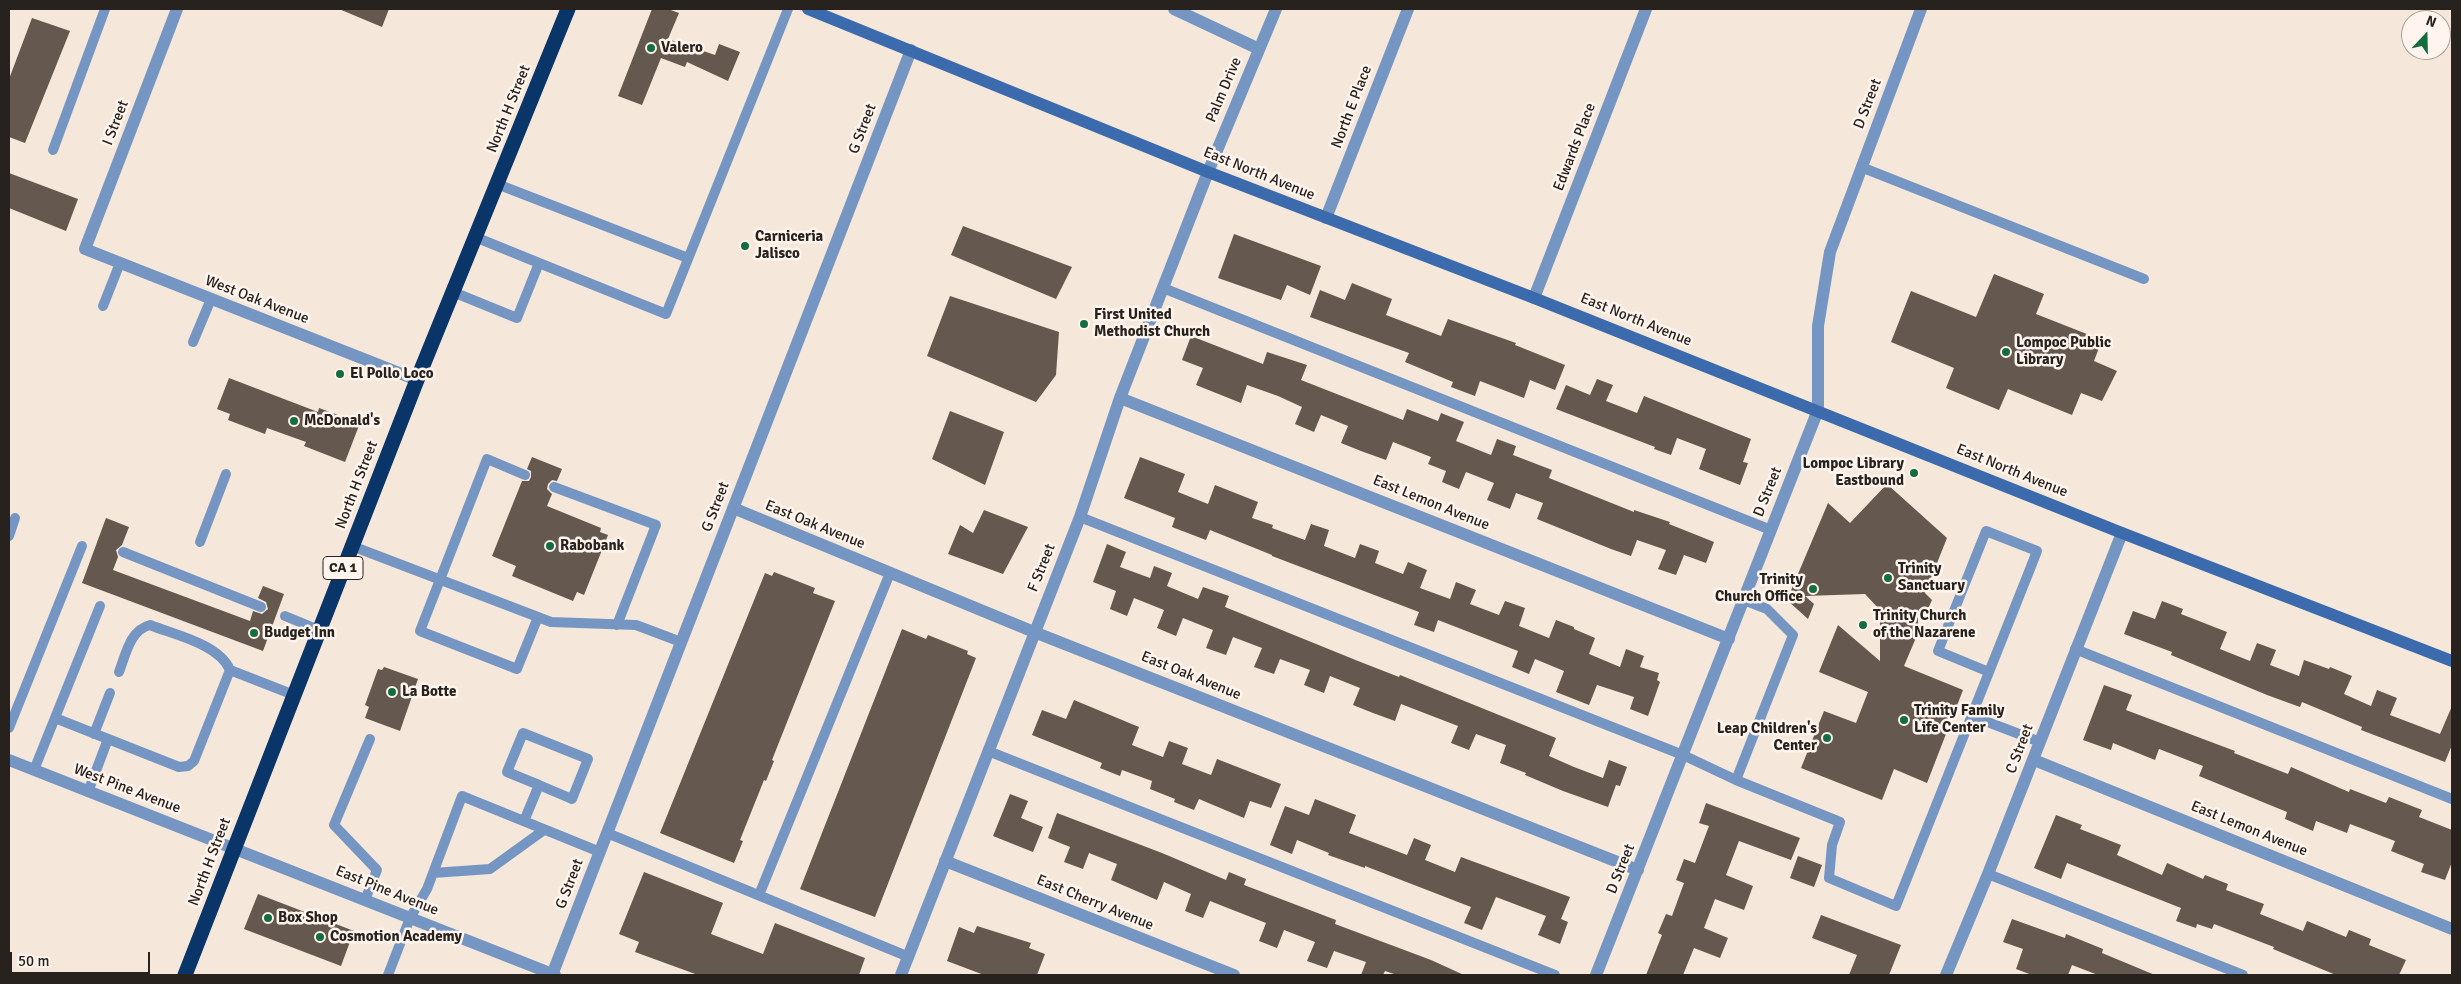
<!DOCTYPE html>
<html>
<head>
<meta charset="utf-8">
<style>
	body { margin:0 }
	#map { position:relative; width:2461px; height:984px; overflow:hidden; background:#f6e7db; font-family:Signika,sans-serif }
	canvas { display:block }
	.frame { position:absolute; inset:0; border:10px solid #27221d; pointer-events:none }
	.north { position:absolute; left:2401px; top:10px; width:50px; height:50px; box-sizing:border-box; background:#fff5ee; border:1px solid #a9a19a; border-radius:50%; rotate:21deg; font-size:14px; font-weight:700; line-height:20px; text-align:center; color:#27221d }
	.north::after { content:''; display:block; margin:auto; width:18px; height:22px; background:#146d40; clip-path:polygon(50% 0,100% 100%,50% 72%,0 100%) }
	.scale { position:absolute; left:10px; top:952px; width:140px; height:22px; box-sizing:border-box; border:2px solid #27221d; border-top:0; padding-left:6px; font-size:15px; line-height:18px; white-space:nowrap; color:#27221d; -webkit-text-stroke:4px #fff5ee; paint-order:stroke }
</style>
</head>
<body>
<div id="map">
<canvas width="2461" height="984"></canvas>
<div class="frame"></div>
<div class="north">N</div>
<div class="scale">50 m</div>
</div>
<script>
const c = document.querySelector('canvas').getContext('2d');
c.lineJoin = 'round';
function fillPath(path, color) { c.fillStyle = color; c.fill(path, 'evenodd'); }
function stroke(path, color, width, dash) { c.strokeStyle = color; c.lineWidth = width; c.lineCap = dash ? 'butt' : 'round'; c.setLineDash(dash || []); c.stroke(path); }
function drawText(font, color, halo, rows, align = 'center') {
  c.font = font + ' Signika,sans-serif'; c.lineWidth = 5; c.setLineDash([]); c.textBaseline = 'middle'; c.strokeStyle = halo; c.fillStyle = color; for (const [text, x, y, turn = 0] of rows) {
    c.save(); c.translate(x, y); c.rotate((+turn || 0) * Math.PI / 180); c.textAlign = isNaN(turn) ? turn : align; if (halo) c.strokeText(text, 0, 0); c.fillText(text, 0, 0); c.restore();
  }
}
fillPath(new Path2D(`
	M339 9H389L382 27Z
	M652 9H668L679 13 668 39 715 55 719 44 740 52 728 81 687 62 685 67 661 58 642 105 618 96Z
	M32 18 70 31 25 143 9 137V79Z
	M9 173 78 199 66 231 9 208Z
	M963 226 1072 267 1056 299 951 255Z
	M1234 234 1321 266 1310 295 1287 285 1281 300 1218 278Z
	M1994 274 2044 294 2036 314 2102 340 2094 361 2117 371 2102 401 2081 393 2072 415 2008 389 1999 410 1946 388 1954 368 1891 342 1911 291 1976 317Z
	M1352 283 1392 299 1386 315 1441 336 1448 319 1516 343 1515 345 1565 365 1555 390 1530 380 1524 398 1480 381 1475 396 1451 387 1453 382 1405 362 1409 353 1310 317 1320 290 1345 300Z
	M950 296 1059 332 1056 375 1036 402 927 356Z
	M1191 336 1263 364 1267 352 1307 365 1301 380 1403 420 1407 409 1438 421 1441 413 1464 422 1456 441 1491 455 1497 439 1516 446 1513 455 1552 470 1549 478 1634 512V510L1670 522 1669 524 1714 542 1706 563 1684 555 1676 575 1658 569 1666 550 1637 540 1631 556 1611 549 1537 519 1543 503 1516 493 1510 509 1487 500 1494 483 1466 472 1459 489 1442 482 1446 471 1428 464 1431 457 1393 442 1386 460 1361 451 1341 443 1348 426 1321 415 1314 432 1295 424 1302 407 1278 396 1247 385 1241 403 1196 385 1203 368 1182 360Z
	M229 378 318 412 319 408 360 423 345 462 304 446 306 442 267 428 265 434 228 420 230 414 217 409Z
	M1597 379 1613 385 1606 401 1637 413 1644 396 1751 439 1743 462 1748 463 1740 485 1699 469 1706 449 1677 438 1671 455 1654 449 1655 447 1556 409 1566 385 1590 395Z
	M950 411 1004 432 985 485 932 459Z
	M532 457 562 469 557 481 552 480 548 484 547 489 552 494 547 506 601 528 600 532 608 535 584 595 577 592 573 601 512 576 516 566 492 556 522 481H529L531 477V471L527 469Z
	M1140 457 1185 474 1178 492 1208 504 1215 485 1258 502 1252 518 1273 525 1272 528 1305 540 1311 524 1329 530 1324 546 1355 558 1360 544 1379 551 1375 563 1403 574 1408 562 1427 570 1420 588 1450 599 1456 582 1476 590 1470 604 1499 615 1505 601 1525 608 1519 626 1549 638 1556 620 1574 627V629L1595 638 1589 654 1620 667 1626 649 1644 656 1640 667 1659 673 1657 680 1660 682 1648 716 1630 709 1634 697 1597 685 1589 705 1556 692 1564 671 1535 659 1529 674 1512 667 1518 651 1438 620 1434 632 1414 625 1419 612 1272 556V555L1210 530 1206 540 1172 527 1175 518 1124 498Z
	M1887 484 1947 538 1925 593 1932 600 1926 613 1918 612V633L1904 666 1963 690 1927 783 1894 769 1882 800 1801 768 1824 711 1856 723 1868 692 1819 672 1838 625 1880 661V610L1865 594 1805 596 1814 604 1808 619 1787 600 1828 503 1850 523Z
	M984 510 1028 527 1003 574 948 554 960 525 973 533Z
	M106 518 129 527 122 545 116 550 118 557 113 570 250 621 253 611 262 614 268 609 266 602 258 598 263 586 284 594 263 651 82 583Z
	M1107 544 1126 552 1120 567 1150 578 1154 566 1172 573 1167 586 1198 599 1203 587 1229 596 1225 607 1358 661 1399 677 1400 675 1556 738 1549 756 1574 767 1603 778 1609 760 1627 767 1620 786 1616 785 1608 807 1563 791 1525 775 1526 773 1500 763 1506 745 1476 734 1469 750 1451 743 1458 726 1401 704 1395 721 1373 713 1353 705 1360 688 1330 676 1324 693 1304 685 1310 670 1280 659 1274 674 1254 667 1262 648 1233 637 1226 655 1206 648 1213 630 1183 618 1176 636 1157 628 1164 610 1134 598 1127 616 1110 609 1116 591 1093 582Z
	M774 572 815 588 813 593 835 601 772 760 774 761 766 781 764 780 740 840 743 841 734 863 660 833 765 573 772 576Z
	M2162 601 2183 609 2181 614 2227 632 2220 649 2250 661 2257 643 2276 650 2270 665 2299 676 2304 660 2329 669 2330 667 2352 676 2344 694 2371 706 2377 690 2397 698 2390 715 2440 734 2452 706V745L2445 762 2361 730 2362 727 2302 702 2300 707 2267 695 2171 655 2172 652 2124 634 2133 611 2155 619Z
	M902 629 926 639 928 635 968 651 967 654 976 658 875 917 800 889Z
	M384 667 418 679 400 731 365 718 369 707 365 705 378 669 382 670Z
	M2104 685 2132 695 2126 710 2235 751 2234 753 2288 774 2291 767 2349 792 2350 789 2386 803 2389 797 2422 810 2419 817 2452 830V862L2445 880 2421 872 2424 864 2391 851 2395 841 2350 824 2347 833 2316 821 2313 831 2285 819 2287 812 2199 776 2203 766 2159 749 2155 760 2113 743 2111 750 2083 740Z
	M1074 700 1139 727 1132 745 1163 757 1169 741 1188 748 1182 764 1211 775 1217 759 1281 784 1271 808 1250 801 1244 818 1199 799 1194 810 1174 802 1175 799 1150 789 1152 781 1122 770 1120 776 1100 768 1102 763 1032 735 1042 710 1066 719Z
	M1010 794 1028 801 1021 818 1043 827 1033 852 993 836Z
	M1315 799 1356 815 1349 833 1407 855 1414 838 1431 845 1425 860 1455 872 1461 857 1570 897 1561 919 1568 922 1560 944 1538 935 1546 916 1496 897 1482 930 1464 923 1471 907 1365 866V868L1328 855 1329 853 1297 840 1292 854 1270 845 1285 806 1309 815Z
	M1706 803 1800 838 1791 860 1739 841 1726 875 1753 886 1744 910 1715 899 1704 928 1728 938 1720 958 1694 948 1683 975H1646L1662 935 1658 933 1666 914 1672 916 1684 883 1676 880 1684 859 1695 863 1709 826 1699 823Z
	M1057 813 1162 853 1226 880 1229 872 1246 879 1244 885 1336 920 1335 924 1431 960 1464 975H1397L1385 971 1383 975H1361L1366 962 1334 951 1327 968 1307 961 1315 942 1284 930 1277 948 1259 941 1266 923 1210 901 1203 918 1185 911 1191 894 1164 882 1157 900 1111 880 1117 864 1089 853 1083 869 1064 862 1070 847 1048 838Z
	M2056 815 2082 825 2080 829 2121 845 2117 855 2162 875 2167 863 2203 879 2205 875 2228 884 2226 890 2264 904 2260 914 2303 931 2307 921 2346 937 2349 930 2371 939 2369 945 2406 960 2399 975H2336L2273 949 2274 947 2214 924 2212 929 2197 924 2196 928 2176 921 2181 908 2067 863 2061 879 2034 868Z
	M1798 856 1822 865 1814 887 1790 878Z
	M644 872 723 903 711 934 763 954 775 923 865 958 859 975H698L635 952 639 942 619 934Z
	M258 894 354 931 341 966 244 929Z
	M1821 915 1901 945 1889 975H1849L1857 955 1812 938Z
	M2012 919 2065 938 2066 934 2103 949 2102 953 2155 975H2098L2072 965 2068 975H2032L2016 969 2023 949 2003 942Z
	M977 926 1031 943 1029 948 1045 954 1037 975H984L947 961 959 927 974 933Z`), '#65584e');
stroke(new Path2D(`
	M53 150 105 9
	M1861 167 2144 279
	M497 184 688 258
	M475 237 539 263
	M1163 288 1771 530
	M453 292 517 318 539 263 666 314 788 9
	M103 306 120 263
	M193 342 211 299
	M525 475 487 459 420 631 517 669 538 617
	M554 487 656 525 617 625
	M1080 517 1683 755 1736 780 1840 822 1832 845 1829 878 1896 906 2030 569 2037 551 1986 531 1938 651 1989 672
	M9 536 15 518
	M200 542 226 474
	M352 546 551 622 636 625 681 642
	M123 552 261 607
	M285 616 319 630
	M2075 649 2452 799
	M119 672C126 654 130 630 150 625 175 635 219 644 230 670
	M1972 716 2040 742
	M55 718 179 767 188 766 194 761 230 670 294 695
	M9 728 82 546
	M94 734 110 693
	M988 751 1555 975
	M34 770 100 606
	M1736 780 1793 635 1767 609 1744 600
	M88 792 108 739
	M524 821 539 785 507 772 523 733 588 759 572 799 539 785
	M607 833 909 957
	M433 873 490 869 544 830
	M1988 874 2243 975
	M759 895 890 573
	M365 900 377 870 334 825 370 739
	M388 975 410 918 427 889 462 796 600 852`), '#7596c2', 10);
stroke(new Path2D(`
	M177 9 85 249 417 380
	M1174 9 1259 49
	M1326 218 1408 9
	M1534 298 1646 9
	M1120 398 1729 639
	M733 508 1034 632 1638 870
	M9 760 555 975
	M2034 760 2452 929
	M945 861 1234 975
	M552 975 911 50
	M901 975 1080 517 1120 398 1208 172 1276 9
	M1596 975 1818 410V326L1830 252 1921 9
	M1946 975 1988 874 2122 533`), '#7596c2', 12);
stroke(new Path2D(`
	M808 9 1208 172 1534 298 2122 533 2452 661`), '#3b6bac', 12);
stroke(new Path2D(`
	M185 975 417 380 568 9`), '#0a3569', 15);
for (const [x, y, r, color] of [
	[651,48,5,"#146d40"],
	[745,246,5,"#146d40"],
	[1084,324,5,"#146d40"],
	[2006,352,5,"#146d40"],
	[340,374,5,"#146d40"],
	[294,421,5,"#146d40"],
	[1914,473,5,"#146d40"],
	[550,546,5,"#146d40"],
	[1888,578,5,"#146d40"],
	[1813,589,5,"#146d40"],
	[1863,625,5,"#146d40"],
	[254,633,5,"#146d40"],
	[392,692,5,"#146d40"],
	[1904,720,5,"#146d40"],
	[1827,738,5,"#146d40"],
	[268,918,5,"#146d40"],
	[320,937,5,"#146d40"]
]) { const dot = new Path2D(); dot.arc(x, y, r, 0, 2 * Math.PI); c.fillStyle = color; c.fill(dot); stroke(dot, '#fff5ee', 2); }
for (const [x, y, w] of [
	[343,568,40]
]) { const box = new Path2D(); box.roundRect(x - w / 2, y - 11.5, w, 23, 4); c.fillStyle = '#fff5ee'; c.fill(box); stroke(box, '#27221d', 1); }
drawText('bold 14px', '#27221d', null, [
	["CA 1",343,568]
]);
drawText('bold 15px', '#27221d', '#fff5ee', [
	["Valero",661,48],
	["Carniceria",755,237],
	["Jalisco",755,254],
	["First United",1094,315],
	["Methodist Church",1094,332],
	["Lompoc Public",2016,343],
	["Library",2016,360],
	["El Pollo Loco",350,374],
	["McDonald's",304,421],
	["Lompoc Library",1904,464,"right"],
	["Eastbound",1904,481,"right"],
	["Rabobank",560,546],
	["Trinity",1898,569],
	["Sanctuary",1898,586],
	["Trinity",1803,580,"right"],
	["Church Office",1803,597,"right"],
	["Trinity Church",1873,616],
	["of the Nazarene",1873,633],
	["Budget Inn",264,633],
	["La Botte",402,692],
	["Trinity Family",1914,711],
	["Life Center",1914,728],
	["Leap Children's",1817,729,"right"],
	["Center",1817,746,"right"],
	["Box Shop",278,918],
	["Cosmotion Academy",330,937]
], 'left');
drawText('15px', '#27221d', '#fff5ee', [
	["Palm Drive",1224,90,-67],
	["D Street",1868,104,-69],
	["North E Place",1352,107,-69],
	["North H Street",509,109,-68],
	["I Street",116,123,-69],
	["G Street",863,129,-69],
	["Edwards Place",1575,147,-69],
	["East North Avenue",1259,174,22],
	["West Oak Avenue",257,300,21],
	["East North Avenue",1636,320,22],
	["East North Avenue",2012,471,22],
	["North H Street",357,485,-69],
	["D Street",1768,492,-68],
	["East Lemon Avenue",1431,503,22],
	["G Street",716,507,-69],
	["East Oak Avenue",815,525,22],
	["F Street",1042,568,-68],
	["East Oak Avenue",1191,676,22],
	["C Street",2020,749,-69],
	["West Pine Avenue",127,789,21],
	["East Lemon Avenue",2249,829,22],
	["North H Street",210,862,-69],
	["D Street",1621,869,-68],
	["G Street",570,884,-69],
	["East Pine Avenue",387,891,22],
	["East Cherry Avenue",1095,903,22]
]);
</script>
</body>
</html>
